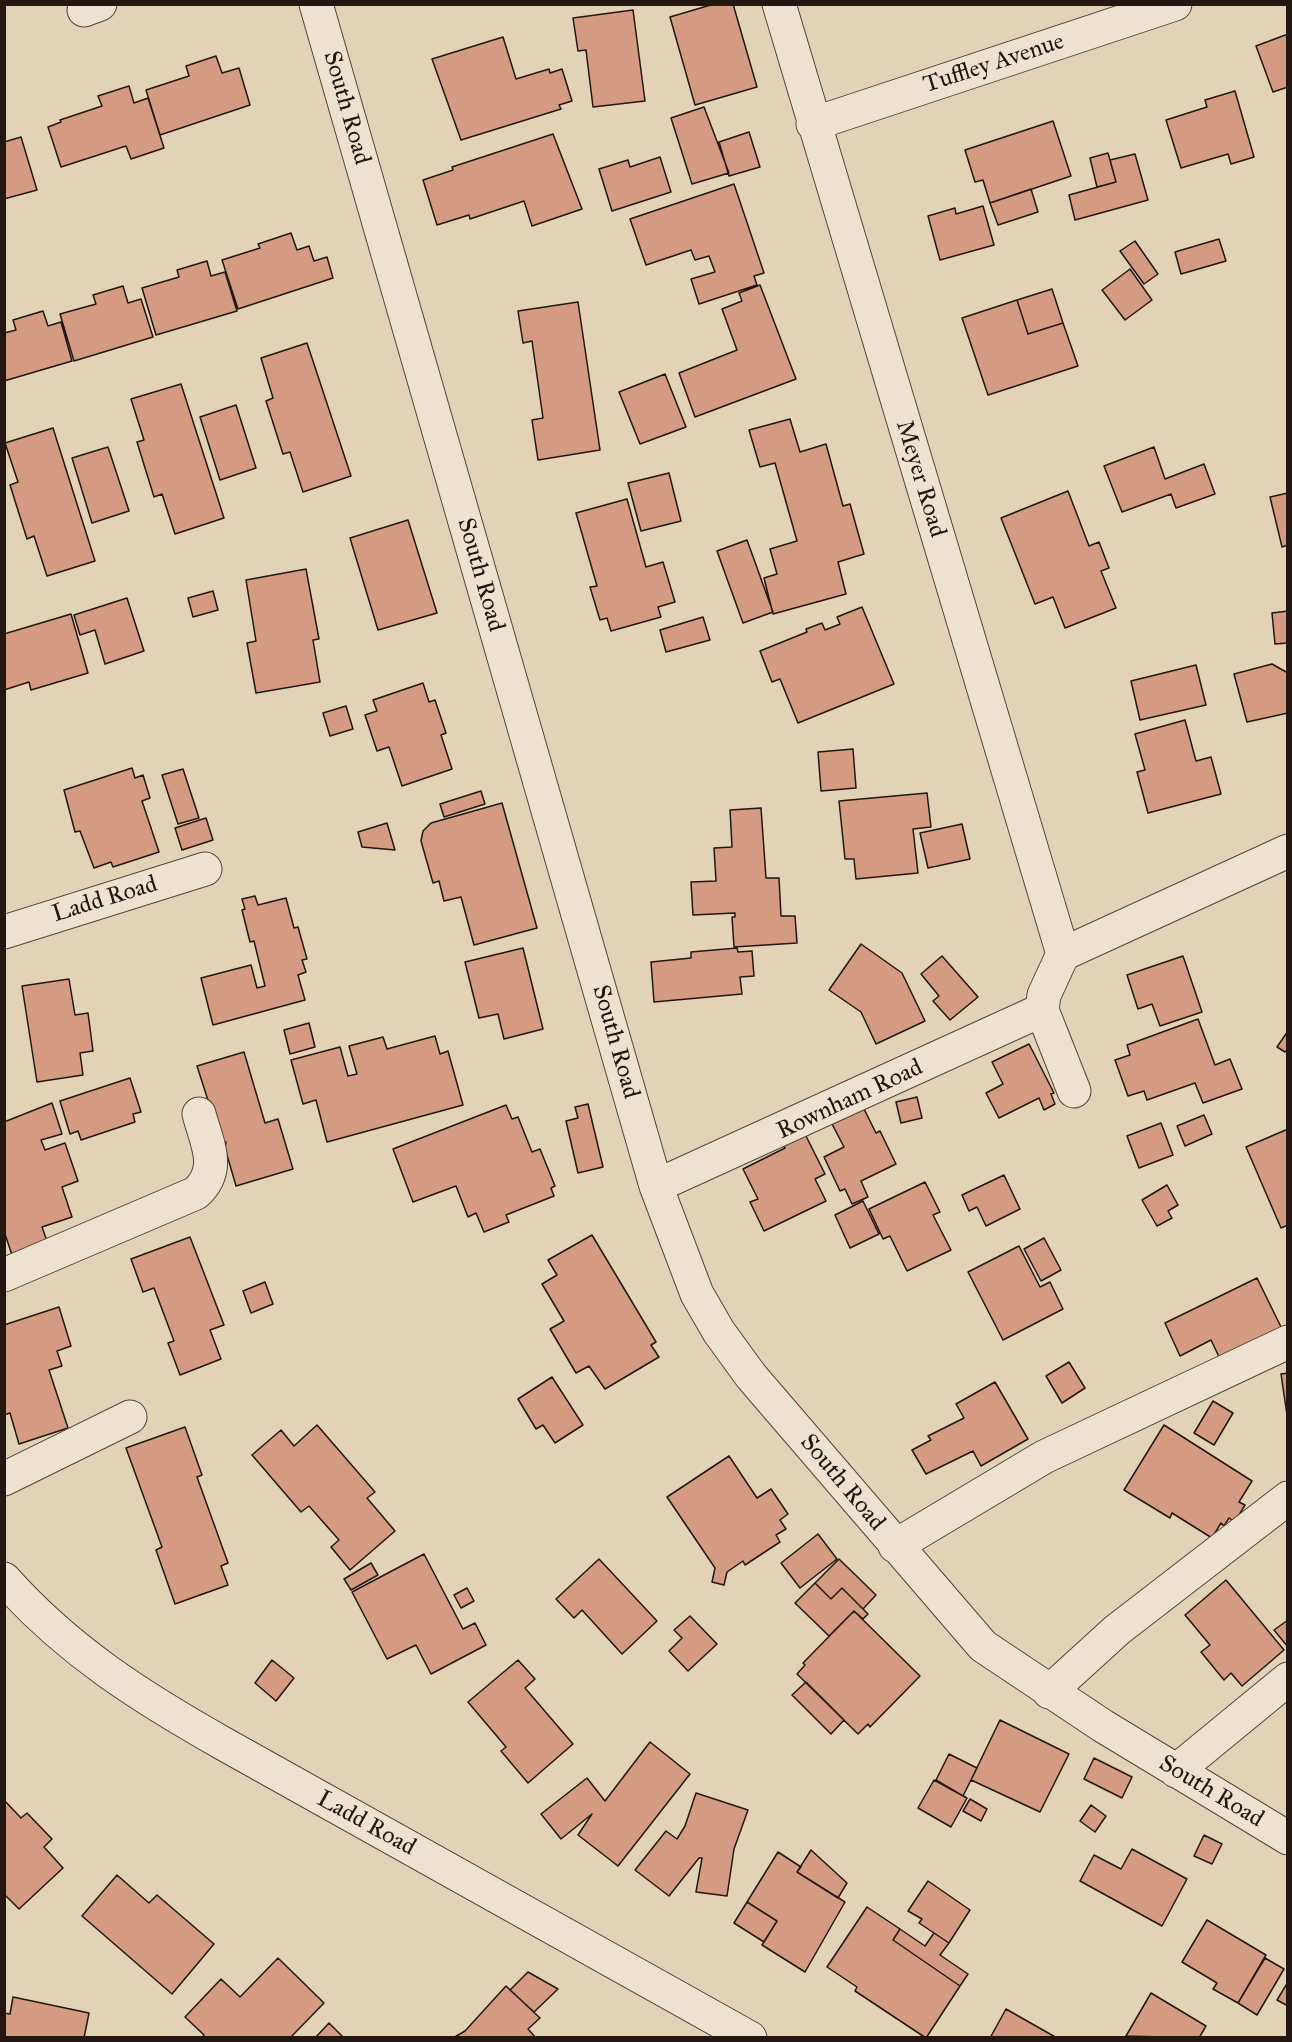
<!DOCTYPE html>
<html>
<head>
<meta charset="utf-8">
<style>
	body { margin:0 }
	#map { position:relative; width:1292px; height:2042px; overflow:hidden; background:#e3d3b6; font-family:"IM FELL Great Primer",serif }
	canvas { display:block }
	.frame { position:absolute; inset:0; border:6px solid #221711; pointer-events:none }
</style>
</head>
<body>
<div id="map">
<canvas width="1292" height="2042"></canvas>
<div class="frame"></div>
</div>
<script>
const c = document.querySelector('canvas').getContext('2d');
c.lineJoin = 'round';
function fillPath(path, color) { c.fillStyle = color; c.fill(path, 'evenodd'); }
function stroke(path, color, width, dash) { c.strokeStyle = color; c.lineWidth = width; c.lineCap = dash ? 'butt' : 'round'; c.setLineDash(dash || []); c.stroke(path); }
function drawText(font, color, halo, rows, align = 'center') {
  c.font = font + ' "IM FELL Great Primer",serif'; c.lineWidth = 5; c.setLineDash([]); c.textBaseline = 'middle'; c.strokeStyle = halo; c.fillStyle = color; for (const [text, x, y, turn = 0] of rows) {
    c.save(); c.translate(x, y); c.rotate((+turn || 0) * Math.PI / 180); c.textAlign = isNaN(turn) ? turn : align; if (halo) c.strokeText(text, 0, 0); c.fillText(text, 0, 0); c.restore();
  }
}
const building = new Path2D(`
	M714 4H733L757 87 695 105 670 17Z
	M633 10 645 101 593 107 586 50 578 51 573 18Z
	M1288 34V87L1273 92 1256 46Z
	M503 37 516 79 549 69 550 73 562 69 572 101 559 105 561 109 461 140 432 59Z
	M216 56 222 73 239 68 250 105 160 135 146 90 189 76 186 66Z
	M129 86 134 103 148 98 164 148 131 159 126 146 61 167 48 127 61 122 60 120 102 106 98 96Z
	M1235 91 1254 157 1231 164 1228 154 1181 168 1166 120 1207 107 1205 100Z
	M704 107 729 173 692 184 671 118Z
	M1053 121 1071 176 990 203 983 180 975 182 965 150Z
	M749 132 760 167 729 176 719 142Z
	M553 134 582 209 532 226 524 201 470 219 469 215 437 225 423 180 453 170 452 167Z
	M21 137 37 190 4 199V142Z
	M1108 153 1116 182 1097 187 1090 158Z
	M1135 154 1148 200 1075 220 1069 195 1116 182 1110 160Z
	M660 157 671 192 612 211 599 169 628 160 630 167Z
	M734 184 764 273 754 276 757 285 699 304 691 279 715 272 709 256 695 260 691 250 646 265 630 219Z
	M1031 189 1038 212 998 225 990 203Z
	M983 206 994 245 940 260 928 216 955 208 956 214Z
	M291 233 297 250 309 246 314 261 327 257 333 278 238 309 222 260 260 248 258 244Z
	M1219 239 1226 261 1181 274 1175 252Z
	M1135 241 1158 274 1144 284 1120 251Z
	M207 261 211 276 225 272 237 311 156 335 142 288 179 277 177 270Z
	M1130 269 1152 300 1125 320 1102 290Z
	M760 285 796 379 695 417 679 373 737 350 722 309 742 301 739 293Z
	M123 286 128 303 141 299 153 337 74 361 60 314 96 304 93 295Z
	M1052 289 1063 323 1028 334 1017 300Z
	M1017 300 1028 334 1063 323 1078 366 988 395 962 318Z
	M578 302 600 450 538 460 532 420 543 418 532 341 523 343 518 311Z
	M43 311 48 326 61 322 72 361 4 381V333L16 330 13 320Z
	M307 343 351 476 303 492 290 452 283 454 266 401 273 398 261 358Z
	M665 374 686 427 640 444 619 392Z
	M181 384 224 518 175 534 162 494 154 497 137 442 144 440 131 399Z
	M236 405 256 468 220 480 200 417Z
	M790 419 800 452 826 444 843 506 850 504 864 554 838 562 846 594 773 614 764 578 777 574 770 549 797 541 775 463 760 467 749 430Z
	M53 428 95 561 47 576 34 536 27 539 10 485 18 482 5 443Z
	M108 447 129 511 92 523 72 458Z
	M1154 447 1165 479 1204 464 1215 494 1176 508 1171 494 1122 512 1104 466Z
	M669 473 681 521 641 531 628 483Z
	M1068 491 1089 546 1099 542 1109 568 1101 571 1116 608 1065 628 1053 597 1035 604 1001 518Z
	M1288 493V545L1282 547 1270 497Z
	M627 499 646 567 663 562 675 602 658 607 661 617 611 631 607 618 600 620 590 587 597 586 576 513Z
	M408 520 437 613 378 630 350 538Z
	M747 540 773 612 743 623 717 551Z
	M306 569 319 639 313 640 320 682 256 693 247 643 256 641 246 580Z
	M213 591 218 610 193 617 188 598Z
	M127 598 144 651 105 664 95 630 80 635 74 615Z
	M862 607 894 684 798 723 780 679 772 682 760 651 807 632 806 629 822 623 825 630 840 624 837 617Z
	M1288 611V643L1275 644 1272 613Z
	M71 614 88 673 31 690 29 682 4 690V634Z
	M703 617 710 640 666 652 660 630Z
	M1272 664 1288 673V713L1247 722 1234 674Z
	M1196 665 1206 705 1140 720 1131 681Z
	M423 683 429 702 435 700 446 733 441 735 452 769 402 786 389 747 377 751 365 715 377 711 373 700Z
	M346 706 353 729 330 736 323 713Z
	M1185 720 1196 761 1211 757 1221 794 1148 813 1137 772 1145 770 1135 734Z
	M853 749 856 788 821 791 818 752Z
	M132 768 135 778 143 775 150 798 142 801 159 852 113 867 111 862 94 868 80 831 75 832 64 790Z
	M183 769 199 818 178 824 162 775Z
	M481 791 485 804 444 817 440 804Z
	M927 793 931 827 913 829 918 873 856 879 854 859H845L839 801Z
	M502 803 537 928 474 945 461 897 444 901 439 881 433 883 421 841 423 831 431 823Z
	M761 808 766 878H779L781 916H795L797 943 734 947 732 917H735V913L693 915 691 882 716 881 714 848 732 847 730 810Z
	M206 818 213 840 182 850 175 828Z
	M387 823 395 850 362 847 358 832Z
	M962 824 970 859 928 868 920 833Z
	M255 896 258 905 286 898 294 928 298 927 307 959 302 960 306 972 298 975 305 1000 213 1025 201 978 251 965 257 988 265 986 254 941 250 942 242 910 245 909 242 899Z
	M861 944 902 973 925 1021 876 1044 861 1012 829 990Z
	M523 948 543 1029 504 1039 498 1014 479 1018 465 962Z
	M737 948 738 952 752 951 754 976 740 977 742 994 654 1002 651 962 691 958V952Z
	M942 956 978 997 950 1020 933 1001 939 996 921 974Z
	M1183 956 1202 1012 1160 1026 1152 1004 1138 1009 1127 975Z
	M69 979 75 1015 88 1013 93 1051 80 1053 83 1075 37 1082 22 986Z
	M1198 1019 1215 1065 1230 1059 1242 1089 1203 1103 1195 1083 1147 1100 1144 1091 1128 1096 1115 1060 1130 1055 1127 1045Z
	M309 1023 315 1047 290 1054 284 1030Z
	M1288 1031V1049L1285 1052 1277 1047Z
	M435 1036 440 1054 448 1051 463 1105 327 1142 316 1100 303 1104 291 1060 340 1047 348 1076 357 1074 349 1046 383 1037 387 1049Z
	M1029 1044 1054 1093 1051 1094 1055 1104 1044 1110 1039 1098 999 1118 986 1093 1003 1084 992 1062Z
	M244 1052 265 1123 278 1119 293 1169 236 1186 225 1148 226 1142 222 1144 197 1066Z
	M130 1078 141 1112 133 1114 135 1122 81 1140 78 1131 70 1134 60 1101Z
	M917 1097 922 1118 901 1123 896 1102Z
	M52 1103 62 1134 41 1140 45 1150 65 1143 78 1181 62 1187 72 1217 42 1227 48 1244 12 1255 4 1231V1122Z
	M588 1104 603 1167 578 1173 566 1121 578 1118 575 1107Z
	M506 1105 512 1119 518 1117 532 1152 540 1149 555 1186 551 1188 554 1196 506 1215 509 1222 484 1232 476 1213 468 1217 456 1186 413 1202 393 1149Z
	M864 1109 876 1133 880 1131 896 1164 861 1181 868 1197 852 1204 845 1189 840 1191 824 1157 844 1147 832 1124Z
	M1204 1115 1212 1134 1185 1146 1177 1126Z
	M1161 1123 1173 1155 1139 1168 1127 1136Z
	M1288 1129V1225L1281 1228 1246 1147Z
	M805 1134 825 1174 815 1179 826 1201 764 1231 750 1202 758 1199 743 1169 785 1148 783 1145Z
	M1004 1175 1020 1209 986 1226 977 1207 969 1211 962 1195Z
	M925 1182 940 1212 933 1215 951 1250 907 1271 890 1236 883 1239 869 1209Z
	M1167 1185 1178 1205 1168 1211 1172 1218 1157 1226 1142 1200Z
	M863 1201 879 1234 850 1248 835 1215Z
	M592 1235 656 1342 651 1345 659 1357 605 1389 589 1366 576 1373 550 1329 564 1321 542 1284 557 1275 548 1260Z
	M190 1237 224 1325 210 1330 221 1359 180 1375 168 1343 174 1341 154 1288 143 1292 131 1259Z
	M1044 1238 1061 1270 1041 1281 1024 1249Z
	M1019 1246 1040 1287 1050 1282 1063 1309 1003 1340 968 1272Z
	M1257 1278 1284 1333 1222 1363 1211 1340 1180 1356 1165 1323Z
	M265 1282 273 1304 251 1313 243 1291Z
	M59 1307 71 1346 57 1351 62 1366 49 1370 68 1428 19 1444 10 1413 4 1415V1325Z
	M1069 1362 1085 1388 1062 1403 1046 1376Z
	M1288 1373V1422L1281 1374Z
	M552 1377 583 1425 555 1443 543 1425 536 1429 518 1399Z
	M995 1382 1028 1439 981 1466 973 1451 926 1474 912 1450 931 1440 928 1436 964 1418 956 1404Z
	M1213 1401 1233 1413 1214 1445 1194 1433Z
	M317 1425 375 1492 367 1498 395 1531 350 1570 331 1547 339 1540 309 1506 301 1512 252 1455 281 1430 294 1446Z
	M1164 1425 1252 1481 1239 1502 1245 1505 1235 1522 1229 1518 1224 1526 1221 1523 1212 1538 1172 1513 1170 1518 1124 1490Z
	M185 1427 202 1475 197 1477 228 1563 221 1566 228 1585 175 1604 156 1550 162 1547 126 1448Z
	M729 1456 757 1498 771 1489 788 1514 780 1520 786 1529 776 1535 780 1542 745 1565 743 1561 727 1572 724 1585 712 1582 715 1568 667 1497Z
	M818 1534 837 1559 800 1588 781 1563Z
	M424 1554 463 1629 475 1623 486 1645 431 1674 416 1645 387 1659 352 1592Z
	M599 1559 657 1621 622 1654 582 1610 574 1618 556 1599Z
	M839 1559 876 1595 863 1609 842 1588 831 1599 815 1583Z
	M371 1563 378 1575 351 1590 344 1579Z
	M1226 1580 1284 1650 1242 1686 1231 1673 1224 1680 1201 1652 1210 1645 1185 1615Z
	M815 1583 831 1599 842 1588 868 1614 863 1619 854 1611 829 1636 795 1603Z
	M467 1588 474 1601 461 1608 454 1595Z
	M854 1611 920 1676 870 1727 868 1724 858 1734 797 1674 805 1665 803 1663Z
	M690 1616 717 1644 688 1671 669 1651 682 1638 674 1630Z
	M1288 1620V1647L1274 1630Z
	M272 1660 294 1678 276 1701 255 1683Z
	M518 1660 535 1679 525 1688 573 1744 528 1783 501 1751 506 1747 468 1702Z
	M806 1682 844 1720 831 1734 792 1695Z
	M1000 1720 1069 1754 1040 1812 971 1780Z
	M650 1742 690 1774 618 1866 578 1835 592 1814 561 1839 541 1814 587 1778 605 1801Z
	M949 1754 977 1768 963 1796 936 1780Z
	M1094 1758 1132 1777 1122 1798 1084 1779Z
	M934 1780 967 1798 951 1827 918 1808Z
	M696 1793 748 1810 734 1849 727 1896 696 1892 702 1858H699L669 1896 635 1870 666 1831 677 1839 685 1826Z
	M970 1799 987 1809 981 1821 963 1811Z
	M4 1800 21 1818 27 1813 52 1839 44 1847 63 1868 19 1909 6 1896 4 1897Z
	M1091 1805 1106 1816 1095 1832 1080 1821Z
	M1204 1835 1222 1844 1212 1864 1194 1856Z
	M1132 1849 1187 1879 1162 1926 1080 1881 1094 1855 1121 1869Z
	M811 1850 847 1883 838 1898 797 1872Z
	M778 1852 801 1867 797 1872 845 1902 805 1972 762 1945 777 1921 747 1902Z
	M117 1875 149 1903 157 1895 214 1944 172 1994 82 1916Z
	M928 1881 970 1910 949 1943 919 1923 922 1919 908 1911Z
	M747 1902 777 1921 764 1942 734 1923Z
	M867 1907 900 1929 893 1940 960 1986 926 2038 855 1991 857 1987 827 1967Z
	M1207 1920 1266 1955 1238 2003 1213 1989 1217 1983 1182 1962Z
	M900 1929 925 1946 934 1933 949 1943 940 1955 968 1974 960 1986 893 1940Z
	M278 1958 324 2003 290 2038H202L204 2035 185 2017 221 1979 240 1997Z
	M1265 1958 1284 1969 1257 2015 1238 2003Z
	M528 1972 558 1989 534 2012 510 1990Z
	M1288 1982V2006L1277 2000Z
	M506 1986 540 2018 528 2029 536 2038H453L465 2031Z
	M1151 1993 1206 2026 1199 2038 1126 2036Z
	M13 1997 89 2013 84 2038H4V2013L10 2014Z
	M1006 2009 1057 2038H990Z
	M329 2023 344 2038H315Z`);
fillPath(building, '#d59a82');
stroke(building, '#221711', 1.5);
const minor = new Path2D(`
	M316 4 656 1186 697 1294 719 1332 751 1376 983 1646 1103 1726 1288 1838
	M779 4 1063 954
	M84 10 100 4
	M813 124 1175 4
	M4 932 205 869
	M1063 954 1288 851
	M1063 954 1044 995 1042 1010 1074 1091
	M656 1186 1042 1010
	M4 1275 196 1193C222 1169 207 1144 199 1114
	M4 1479 130 1417
	M895 1546 1044 1457 1288 1342
	M4 1579C68 1651 141 1697 224 1744L750 2038
	M1049 1692 1117 1630 1288 1498
	M1176 1771 1288 1679`);
stroke(minor, '#52463a', 35);
stroke(minor, '#ede2d0', 33);
drawText('24px', '#221711', '#ede2d0', [
	["Tuffley Avenue",994,64,-18],
	["South Road",346,108,74],
	["Meyer Road",920,479,73],
	["South Road",480,575,74],
	["Ladd Road",105,900,-17],
	["South Road",615,1042,74],
	["Rownham Road",850,1100,-25],
	["South Road",842,1483,50],
	["South Road",1211,1792,31],
	["Ladd Road",366,1824,29]
]);
</script>
</body>
</html>
